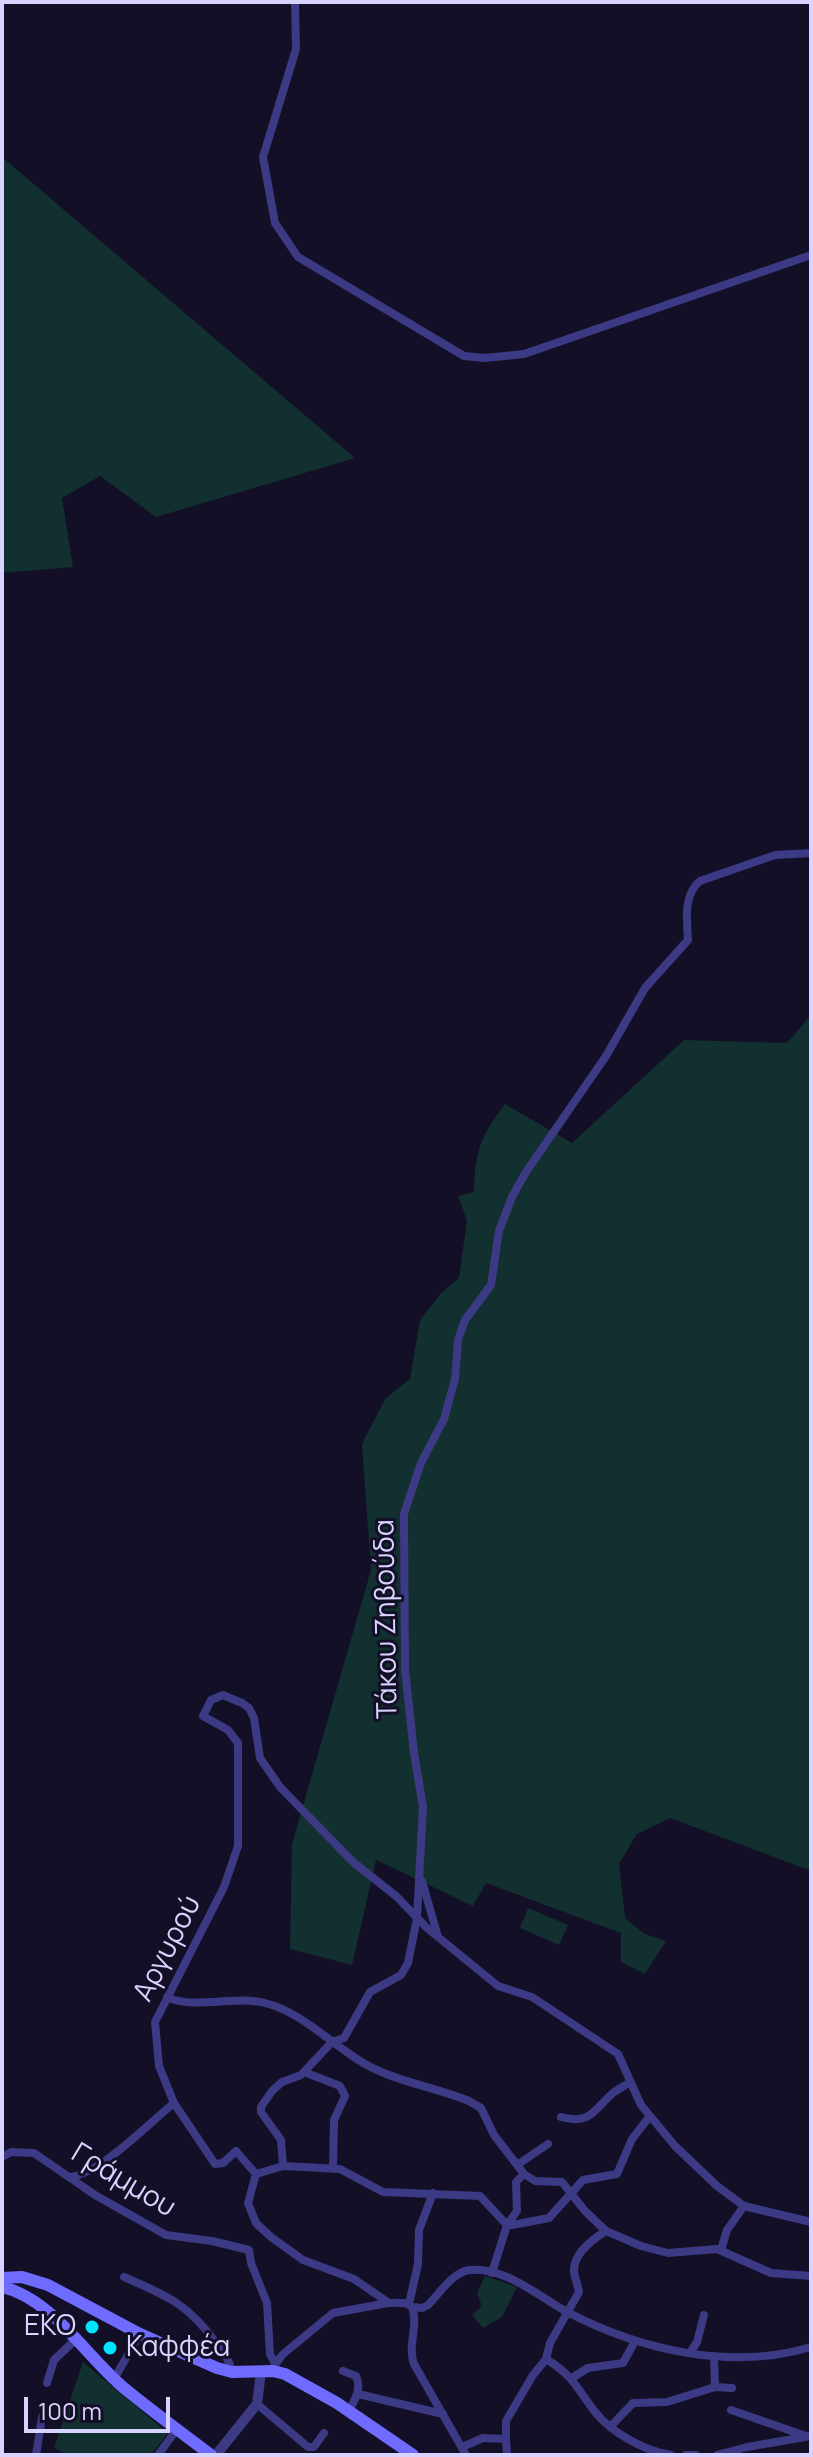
<!DOCTYPE html>
<html>
<head>
<meta charset="utf-8">
<style>
	body { margin:0 }
	#map { position:relative; width:813px; height:2457px; overflow:hidden; background:#130f26; font-family:Manrope,sans-serif }
	canvas { display:block }
	.frame { position:absolute; inset:0; border:4px solid #d9d4ff; pointer-events:none }
	.scale { position:absolute; left:24px; top:2397px; width:146px; height:36px; box-sizing:border-box; border:4px solid #d9d4ff; border-top:0; padding-left:10px; font-size:24px; line-height:28px; white-space:nowrap; color:#d9d4ff; -webkit-text-stroke:6px #130f26; paint-order:stroke }
</style>
</head>
<body>
<div id="map">
<canvas width="813" height="2457"></canvas>
<div class="frame"></div>
<div class="scale">100 m</div>
</div>
<script>
const c = document.querySelector('canvas').getContext('2d');
c.lineJoin = 'round';
function fillPath(path, color) { c.fillStyle = color; c.fill(path, 'evenodd'); }
function stroke(path, color, width, dash) { c.strokeStyle = color; c.lineWidth = width; c.lineCap = dash ? 'butt' : 'round'; c.setLineDash(dash || []); c.stroke(path); }
function drawText(font, color, halo, rows, align = 'center') {
  c.font = font + ' Manrope,sans-serif'; c.lineWidth = 6; c.setLineDash([]); c.textBaseline = 'middle'; c.strokeStyle = halo; c.fillStyle = color; for (const [text, x, y, turn = 0] of rows) {
    c.save(); c.translate(x, y); c.rotate((+turn || 0) * Math.PI / 180); c.textAlign = isNaN(turn) ? turn : align; if (halo) c.strokeText(text, 0, 0); c.fillText(text, 0, 0); c.restore();
  }
}
fillPath(new Path2D(`
	M2 157 355 458 156 517 100 476 62 498 73 567 2 573Z
	M811 1015V1871L670 1818 637 1834 619 1864 625 1918 645 1934 666 1941 645 1974 621 1962V1933L486 1883 473 1906 376 1860 352 1965 290 1949 292 1844 371 1570 362 1444 385 1399 410 1379 420 1320 441 1293 459 1278 467 1221 458 1196 474 1192C475 1151 480 1137 505 1104L572 1143 684 1040 787 1043Z
	M528 1908 568 1925 559 1945 520 1928Z
	M485 2276 517 2287 502 2317 483 2328 472 2315 482 2306 477 2294Z
	M83 2362 168 2433 151 2455H67L54 2448Z`), '#12302f');
stroke(new Path2D(`
	M295 2 296 49 263 157 275 223 298 257 464 356 485 358 524 354 811 255
	M422 1881 438 1937
	M167 1997C193 2010 235 1995 265 2003 302 2012 332 2045 365 2064 397 2082 435 2087 469 2101L481 2108 494 2135 524 2174 535 2181 562 2182 585 2211 606 2231 641 2246 668 2253 717 2249 771 2273 811 2276
	M304 2072 340 2086 345 2096 334 2120 333 2169
	M174 2103 215 2164 223 2163 236 2151 256 2174 248 2203 256 2223 271 2237 303 2260 354 2279 389 2303H406L412 2307C419 2326 407 2345 414 2364L466 2455
	M561 2117C592 2125 593 2110 613 2093 618 2089 625 2086 630 2082
	M2 2157 11 2152 34 2153 95 2195 166 2235 212 2241 249 2250 251 2263 267 2303 270 2354 275 2363
	M517 2165 548 2144
	M283 2166 281 2140 261 2112V2107L272 2091 282 2082 301 2075 332 2042 344 2038 370 1992 401 1975 408 1963 417 1918 423 1807 414 1753 405 1669 404 1514 421 1463 444 1419 455 1379 458 1340 465 1320 491 1285 499 1231 512 1197 526 1172 606 1056 645 988 688 940C687 920 683 895 700 881L775 855 811 853
	M256 2174 283 2166 340 2169 383 2192 480 2196 507 2225H512L549 2218 583 2180 617 2174 632 2139 650 2116
	M71 2177C102 2172 148 2124 174 2103L159 2066 155 2022 224 1887 238 1846V1743L228 1730 203 1716 211 1700 223 1695 242 1703 249 1708 254 1718 260 1758 280 1787 353 1862 396 1896 427 1928 498 1986 532 1997 618 2054 641 2105 675 2146 717 2186 744 2206 811 2222
	M721 2250 727 2230 744 2206
	M492 2273 507 2225 517 2211 516 2182 524 2174
	M124 2277C168 2296 188 2304 217 2344 224 2353 230 2361 232 2372
	M409 2304 418 2264 419 2230 433 2193
	M412 2307 422 2308 428 2305C440 2293 452 2273 469 2270 505 2266 539 2297 569 2313 641 2350 731 2371 811 2347
	M690 2353 697 2342 704 2315
	M714 2356 715 2387
	M546 2359C575 2377 576 2388 596 2413 612 2433 645 2451 671 2455
	M273 2368 282 2355 333 2313 388 2303
	M343 2371 356 2376C362 2389 355 2399 349 2411
	M572 2378 588 2368 623 2363 635 2341
	M114 2379 140 2334
	M47 2383 54 2360 75 2340
	M358 2394 443 2414
	M257 2404 308 2447H314L324 2433
	M731 2410 806 2436
	M610 2427 633 2403 667 2402 715 2387 732 2388
	M506 2439 507 2455
	M462 2447 483 2438 506 2439V2421L533 2375 546 2359 550 2343 579 2292C578 2285 575 2279 574 2272 573 2254 593 2239 606 2231
	M36 2455 42 2417
	M158 2455 177 2429
	M686 2455H696
	M717 2455 747 2447 811 2436`), '#3d3a85', 8);
stroke(new Path2D(`
	M216 2455 257 2404 261 2372`), '#3d3a85', 10);
stroke(new Path2D(`
	M2 2278 22 2277 48 2285 140 2334 217 2368 232 2372 273 2371 285 2374 337 2403 413 2455
	M2 2287C51 2298 86 2356 124 2388 152 2411 182 2433 211 2455`), '#6f6bff', 12);
for (const [x, y, r, color] of [
	[92,2327,8,"#00e5ff"],
	[110,2348,8,"#00e5ff"]
]) { const dot = new Path2D(); dot.arc(x, y, r, 0, 2 * Math.PI); c.fillStyle = color; c.fill(dot); stroke(dot, '#130f26', 3); }
drawText('28px', '#d9d4ff', '#130f26', [
	["Τάκου Ζηβούδα",387,1619,-91],
	["Αργυρού",168,1949,-63],
	["Γράμμου",123,2181,31]
]);
drawText('28px', '#d9d4ff', '#130f26', [
	["EKO",76,2327],
	["Καφφέα",126,2348,"left"]
], 'right');
</script>
</body>
</html>
